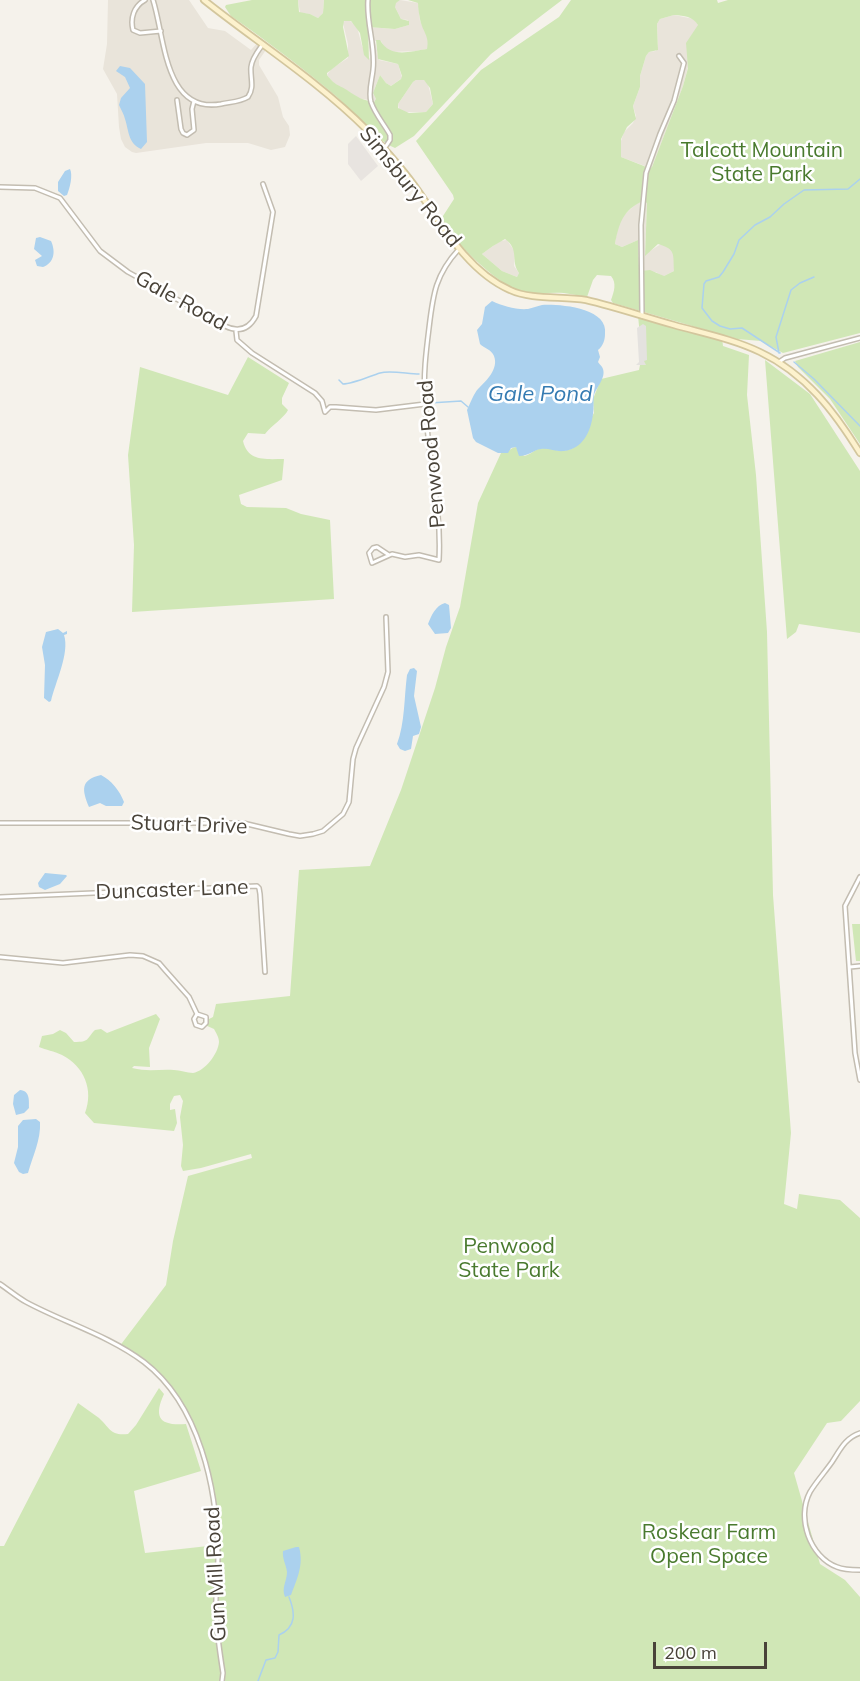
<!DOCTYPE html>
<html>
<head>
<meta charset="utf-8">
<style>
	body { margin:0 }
	#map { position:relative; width:860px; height:1681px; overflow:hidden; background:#f5f2eb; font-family:Mulish,sans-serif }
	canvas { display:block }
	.scale { position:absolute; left:653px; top:1642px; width:114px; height:27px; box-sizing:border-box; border:3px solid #494339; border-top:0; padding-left:8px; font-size:18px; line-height:21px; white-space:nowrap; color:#494339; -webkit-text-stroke:4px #fff; paint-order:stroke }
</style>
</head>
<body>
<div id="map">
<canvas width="860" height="1681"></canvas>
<div class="scale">200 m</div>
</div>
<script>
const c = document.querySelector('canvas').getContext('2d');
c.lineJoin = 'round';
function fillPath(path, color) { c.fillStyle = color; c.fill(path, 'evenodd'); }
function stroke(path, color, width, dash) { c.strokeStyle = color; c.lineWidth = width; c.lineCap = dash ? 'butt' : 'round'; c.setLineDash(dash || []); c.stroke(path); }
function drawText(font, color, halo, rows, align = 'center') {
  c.font = font + ' Mulish,sans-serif'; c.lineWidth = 5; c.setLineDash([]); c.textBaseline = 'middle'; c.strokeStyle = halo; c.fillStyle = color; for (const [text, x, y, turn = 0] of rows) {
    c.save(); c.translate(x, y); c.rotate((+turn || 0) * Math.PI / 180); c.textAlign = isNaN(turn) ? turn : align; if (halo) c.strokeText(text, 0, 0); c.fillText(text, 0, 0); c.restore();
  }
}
fillPath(new Path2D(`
	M108 0H189L208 28 225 31 251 50 259 41 268 47 259 60V65L278 97 283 117 289 126 290 135 285 147 271 150 248 143H206L136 153 132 152 125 147 121 139 119 127 117 94 103 69 107 44Z
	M298 0H324L323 13 318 18 310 14 300 13Z
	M400 0 418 3 420 21 428 37V47L427 49 416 51 392 52 385 48 381 41H375L379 60 398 64 402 78 391 86 386 83 380 75 373 93 376 99 375 101 356 98 348 91 336 86 327 75 331 69 348 58V44L343 23 346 19 349 20 357 27 362 46 370 59 368 27 395 29 409 25 408 20 401 19 395 7V3Z
	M674 15 694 19 701 29 693 48 683 86 652 167 650 168 621 157 620 144 624 132 633 123 636 116 633 106 640 87V76L646 56 649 52 656 51 658 45 657 24 660 19Z
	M416 80H424L428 84 433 104 426 112H404L399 109 398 104 413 82Z
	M643 201 647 202 645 254 661 244 669 247 674 254V271L664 276H662L656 272 641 271 639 266V245L638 240 622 247 615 244 618 224 622 217 636 204Z
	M507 240 515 252 514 266 519 273 517 277 502 271 482 254 500 241Z`), '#e9e4da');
fillPath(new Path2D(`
	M356 136 378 166 361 181 348 164V144Z`), '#e8e4e0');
fillPath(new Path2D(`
	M252 0H298L299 12 310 14 318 18 323 13 324 0H400L396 3 395 7 401 19 409 21V25L395 29 368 27 369 60 364 55 360 33 351 21H344L343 27 349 56 327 73V75C336 86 337 84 347 90 357 97 362 100 374 102L376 99 373 93 380 75 386 83 391 86 401 79 402 76 398 64 378 59 376 40H380C390 58 408 52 427 49 430 36 422 31 420 19 419 14 418 8 418 3L408 0H562L491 54 414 136 395 148C372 138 356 114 337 97 303 68 268 42 231 16L225 7 226 5ZM416 80H424L430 88 433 104 426 112 409 113 398 108V104L413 82Z
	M571 0H717L718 3 728 0H860V333L783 353 761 341 737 339 613 303 611 300C614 292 617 283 611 276L597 275 593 280 587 297C580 296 572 294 564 293 549 292 533 295 518 291 498 284 450 239 441 219L454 199 453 195 416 141 481 70 559 17ZM674 15C685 16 692 16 698 25L686 43 688 68 683 86 652 167 649 168 621 157V139L627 127 636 119 633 106 640 87V76L646 56 649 52 658 50 657 24 660 19ZM643 201 647 203 645 256 658 244C676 249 673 254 674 271L664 276 650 270 641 271 639 266 638 240 622 247 615 244C619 223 623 210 643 201ZM505 239C520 250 510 260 519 273L517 277 502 271 482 254 493 246Z
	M638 316 722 338 723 346 749 355 747 395 756 475 767 632 773 895 791 1133 784 1204 797 1209 799 1194 840 1200 860 1218V1401L841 1421 827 1423 794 1473 820 1564 845 1580 860 1597V1681H0V1546H4L78 1403C85 1408 92 1413 99 1418 110 1428 110 1436 128 1434L136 1425 159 1388 164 1394C153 1418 160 1426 186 1424L201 1471 134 1491 145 1553 217 1545C213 1478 199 1405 143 1361 135 1356 127 1351 119 1347L166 1285 173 1241 188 1176 252 1158 251 1154 201 1168 183 1171 181 1166 183 1145 180 1117 183 1101 180 1095 174 1096 170 1104V1110L175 1109 177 1123 174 1131 94 1123 85 1113C94 1090 84 1066 62 1055 54 1051 46 1050 39 1047L42 1036 53 1034 60 1030 66 1033 74 1042C90 1042 86 1039 95 1030L101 1029 107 1033 156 1014 160 1019 149 1048 150 1067 134 1066 132 1068C148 1072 159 1069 174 1070 180 1070 187 1073 193 1073 205 1071 218 1054 219 1042 219 1037 216 1033 214 1029L205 1025 207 1020 213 1017 216 1004 290 996 299 870 370 866 401 790 435 688 446 647 460 607 478 503 501 453C507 454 510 448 516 447L524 456C530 455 533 451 538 449 549 445 558 455 573 448L594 413 593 399 601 379 639 370 642 355Z
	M860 342V444L830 399 798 367 795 361Z
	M248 357 289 383 282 398V404L288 410C285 417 271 426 265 434L248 433 243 441C248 462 266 459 284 459L282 480 239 495 241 504 247 507 286 508 301 514 330 520 334 599 132 612 134 545 128 455 140 367 228 395Z
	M765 360 810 394 860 471V633L799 624 796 632 787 639Z
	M852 924H860V961H856Z`), '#d0e7b6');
fillPath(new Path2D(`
	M643 324 646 326 647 360 644 361 646 365H636L639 362 637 328Z`), '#e4e2df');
fillPath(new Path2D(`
	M120 66 130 68 145 84 147 142 141 149C128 143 129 131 125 119 124 114 121 110 119 105L121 98 130 88 125 77 116 71Z
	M70 169C73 175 70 188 67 195L64 196 58 191V182L65 171Z
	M40 237 51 241C56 252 54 263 43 267L37 266 35 260 42 256 34 249 36 238Z
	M492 301C503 306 516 310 528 309 533 308 537 306 542 305 557 304 609 307 605 334 605 340 603 346 598 350L600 357 598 362C600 365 602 366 603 369 606 378 596 388 594 395 593 402 594 408 593 414 591 431 583 449 564 451 556 452 549 448 541 449 533 450 529 456 519 456L516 447 511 448 508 453H498L476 442 473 438 467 410C470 404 474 393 478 389 486 381 499 369 494 356 492 350 484 348 480 344L477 330 482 324 485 307Z
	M445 603 449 605 451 628 448 633 435 634 428 624C431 616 436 605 445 603Z
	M58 629 63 633 67 631V634L64 635C70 653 55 683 51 701L49 702 44 698 45 665 42 647 46 632Z
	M414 668 417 671 414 696 421 727 419 734 413 736 411 749 405 751 400 749 397 744C405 723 404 698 407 675L410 669Z
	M101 775C111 780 120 791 124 802L122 806H106L100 803 89 807C82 790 80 780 101 775Z
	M45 873 66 875 67 876 60 884 45 890 39 887 38 883Z
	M20 1090C30 1091 29 1100 29 1108L24 1113 16 1115 13 1104 14 1095Z
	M36 1119 40 1122C41 1140 33 1155 28 1173L23 1174 19 1172 14 1163 18 1147V1126L23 1120Z
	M296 1547H299C304 1565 297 1579 291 1595L285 1597C281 1588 287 1581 287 1572 286 1564 282 1559 283 1551Z`), '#abd1ee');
stroke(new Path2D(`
	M779 353 776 337 791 290 800 283 814 277
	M780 353 742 328 730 329 720 326 712 321 702 308 704 284 706 281 719 277 723 272 734 254 739 240 755 225 770 217 784 204 804 190 848 189 860 179
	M794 362 814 379 860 426
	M339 380 343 384C353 384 370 376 380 373 390 370 408 374 419 374
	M430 403 461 401 468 407
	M258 1681 266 1660 275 1658 278 1652 279 1635C297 1627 295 1612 289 1597`), '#abd1ee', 1.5);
const street = new Path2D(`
	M145 0C134 6 130 18 133 30L140 33 161 31
	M153 0C165 37 164 114 221 104 230 102 240 102 248 97 255 87 250 78 251 67 252 58 258 51 263 44
	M368 0C366 23 376 46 373 70 372 80 368 92 371 102 375 114 384 124 390 135V140L384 149
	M177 100 181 129 183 133 187 135 194 130 192 109 194 101
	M0 187 35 188 60 198 100 251 128 272 225 326C239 333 249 329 256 316L273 212 263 184
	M642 316 641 225 646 173 660 134 674 101 684 63 679 56
	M236 331 237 340 252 353 315 393 322 401 325 412 330 407H336L376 410 425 404
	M779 362 785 358 860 338
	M389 555 377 547 373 548 369 553 372 563 392 554 405 557 419 555 439 560C442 506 427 454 425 401 423 376 426 352 429 328 433 295 435 275 459 249
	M0 823H243L289 834 300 836 313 834 323 831 343 814 349 802 353 759 356 748 384 687 388 672 386 617
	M860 877 845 906 855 1053 860 1080
	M0 897 257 886 259 888 260 894 265 972
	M0 957 63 963 130 955 143 956 159 963 165 970 189 997 197 1014 194 1019 196 1025 202 1027 206 1023V1017L197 1014
	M850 967 860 966
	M0 1284C9 1290 17 1297 26 1302 65 1323 108 1335 144 1362 200 1405 217 1489 218 1555 218 1575 215 1595 216 1615 217 1634 220 1654 223 1673L222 1681
	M860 1433C845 1438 840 1450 832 1462 825 1472 816 1482 810 1492 796 1518 810 1557 837 1567 844 1570 852 1570 860 1570`);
const secondary = new Path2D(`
	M204 0C258 43 317 80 367 130 385 149 404 170 419 192 443 227 469 272 510 290 531 300 563 296 586 300 616 307 645 317 674 325 702 333 733 339 760 352 806 374 834 411 860 453`);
stroke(street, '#c3bdb1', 6);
stroke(secondary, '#d3c69d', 8);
stroke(street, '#fff', 3);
stroke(secondary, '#fdf2ce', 4.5);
drawText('21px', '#497a2e', '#fff', [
	["Talcott Mountain",762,151],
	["State Park",762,175],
	["Penwood",509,1247],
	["State Park",509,1271],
	["Roskear Farm",709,1533],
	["Open Space",709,1557]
]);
drawText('21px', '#494339', '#fff', [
	["Simsbury Road",410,187,51],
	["Gale Road",181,301,29],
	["Penwood Road",432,454,-95],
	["Stuart Drive",189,825,2],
	["Duncaster Lane",172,890,-2],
	["Gun Mill Road",216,1574,-93]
]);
drawText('italic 22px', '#357bb2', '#fff', [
	["Gale Pond",540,394]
]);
</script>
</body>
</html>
